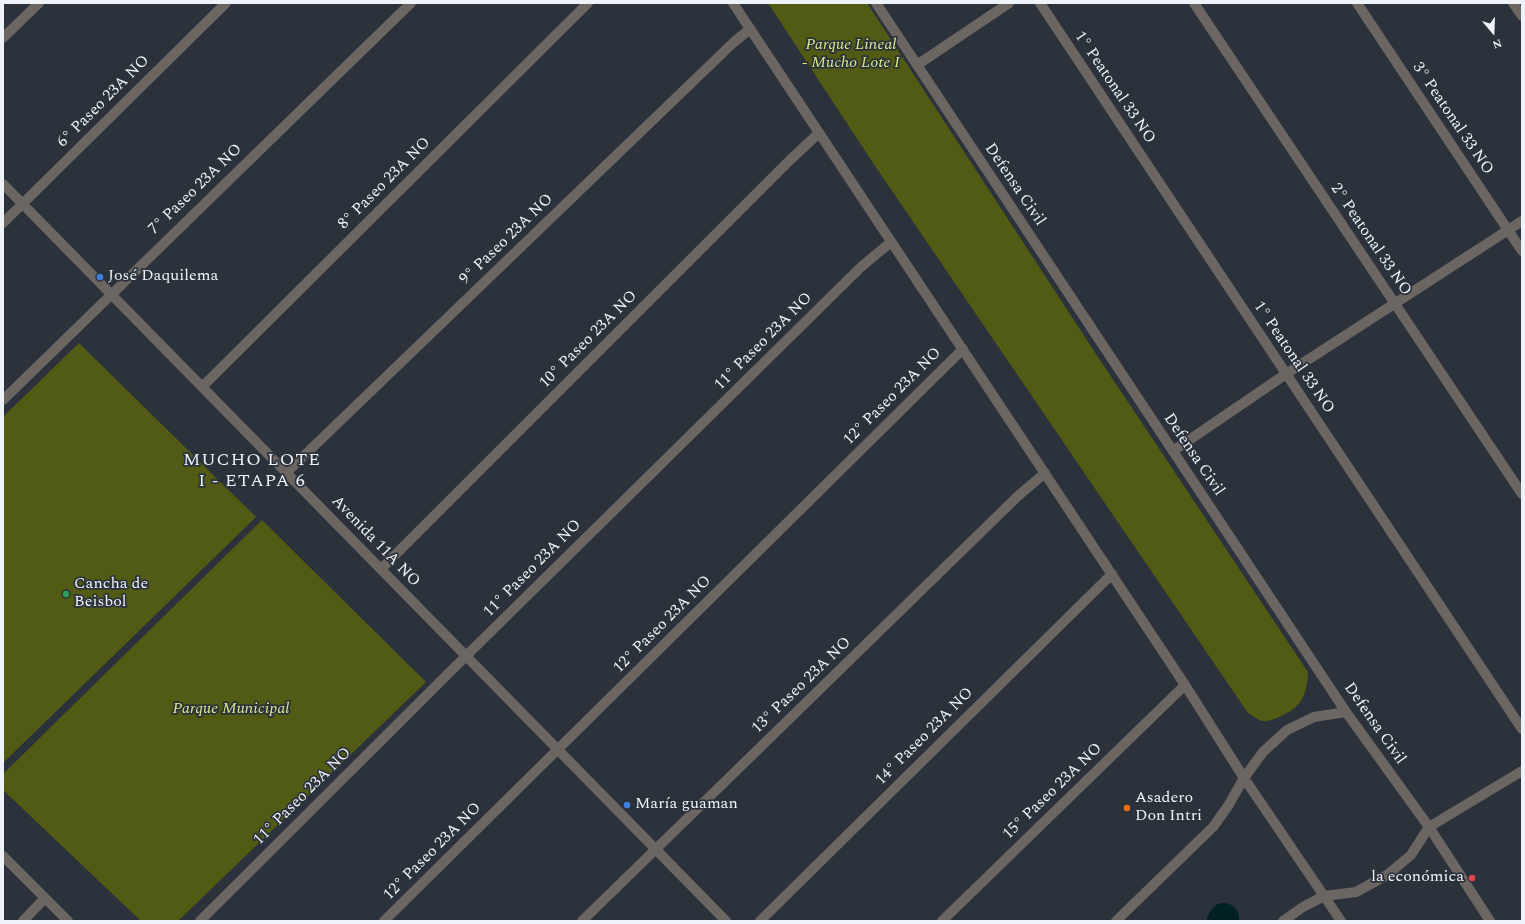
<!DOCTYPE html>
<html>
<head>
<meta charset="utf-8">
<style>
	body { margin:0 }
	#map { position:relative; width:1525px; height:924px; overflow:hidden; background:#2b323b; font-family:Spectral,serif }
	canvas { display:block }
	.frame { position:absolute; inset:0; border:4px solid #eef3f9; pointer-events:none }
	.north { position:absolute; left:1473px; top:12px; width:40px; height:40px; -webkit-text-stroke:3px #2b323b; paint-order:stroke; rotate:161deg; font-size:11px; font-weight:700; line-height:16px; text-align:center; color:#eef3f9 }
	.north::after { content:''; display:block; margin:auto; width:14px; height:18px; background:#eef3f9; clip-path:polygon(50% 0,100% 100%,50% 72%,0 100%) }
</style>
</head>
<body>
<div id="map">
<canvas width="1525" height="924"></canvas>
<div class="frame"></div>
<div class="north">N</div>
</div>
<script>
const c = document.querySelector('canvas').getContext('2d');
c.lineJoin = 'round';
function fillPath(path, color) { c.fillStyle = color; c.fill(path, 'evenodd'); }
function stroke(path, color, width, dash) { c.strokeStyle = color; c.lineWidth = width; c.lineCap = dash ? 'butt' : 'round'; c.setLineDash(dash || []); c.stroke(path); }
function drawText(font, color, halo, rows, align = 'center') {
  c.font = font + ' Spectral,serif'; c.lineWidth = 3.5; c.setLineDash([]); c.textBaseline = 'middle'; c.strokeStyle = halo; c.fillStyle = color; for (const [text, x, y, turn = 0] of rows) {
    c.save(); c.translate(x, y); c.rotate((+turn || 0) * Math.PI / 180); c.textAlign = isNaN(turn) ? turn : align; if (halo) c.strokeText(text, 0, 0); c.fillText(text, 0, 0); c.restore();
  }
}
fillPath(new Path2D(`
	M768 3H867L1096 354 1308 672C1307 693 1303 706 1283 715 1278 718 1268 722 1262 721 1258 720 1252 715 1248 713L873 163Z
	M79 343 256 517 3 763V417Z
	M262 520 426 682 178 921H141L3 790V774Z`), '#525b13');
stroke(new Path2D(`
	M1222 921 1224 918`), '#002022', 30);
stroke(new Path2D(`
	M1040 3 1522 729
	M1194 3 1522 494
	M1357 3 1522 251
	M1513 3 1522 16
	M3 38 39 3
	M917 65 1009 3
	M3 184 726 921
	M3 223 226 3
	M202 387 588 3
	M3 400 411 3
	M1173 451 1286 374 1522 221
	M286 473 734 42 750 29
	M381 569 790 160 819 133
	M1429 827 1522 771
	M3 856 68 921
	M23 921 45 898
	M200 921 466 656 861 267 891 242
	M384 921 963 349
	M582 921 1018 496 1045 473
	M760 921 1112 574
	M942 921 1185 685`), '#6c6663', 10);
stroke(new Path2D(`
	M733 3 1185 685 1244 778 1341 921
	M876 3 1346 712 1429 827 1490 921
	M1116 921 1213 827 1228 806 1244 778 1263 752 1287 730 1314 717 1346 712
	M1283 921 1303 907 1324 896 1356 892 1387 875 1411 855 1429 827`), '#6c6663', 10);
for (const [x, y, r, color] of [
	[100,277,4,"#3f7fe0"],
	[66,594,4,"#2e9e5b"],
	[627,805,4,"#3f7fe0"],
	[1127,808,4,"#e8710a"],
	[1472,878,4,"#e0444e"]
]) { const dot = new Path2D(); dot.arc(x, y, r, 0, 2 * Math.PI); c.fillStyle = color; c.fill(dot); stroke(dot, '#2b323b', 1.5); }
drawText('italic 16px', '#dbea88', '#2b323b', [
	["Parque Lineal",851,46],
	["- Mucho Lote I",851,64],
	["Parque Municipal",231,710]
]);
drawText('16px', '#eef3f9', '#2b323b', [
	["1° Peatonal 33 NO",1114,88,56],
	["6° Paseo 23A NO",104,102,-45],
	["3° Peatonal 33 NO",1452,119,56],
	["8° Paseo 23A NO",385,184,-45],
	["Defensa Civil",1014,185,56],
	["7° Paseo 23A NO",196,190,-44],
	["9° Paseo 23A NO",507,240,-44],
	["2° Peatonal 33 NO",1370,240,56],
	["10° Paseo 23A NO",589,340,-45],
	["11° Paseo 23A NO",764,342,-45],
	["1° Peatonal 33 NO",1293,358,56],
	["12° Paseo 23A NO",893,397,-45],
	["Defensa Civil",1193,455,56],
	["Avenida 11A NO",375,542,46],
	["11° Paseo 23A NO",533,569,-45],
	["12° Paseo 23A NO",663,625,-45],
	["13° Paseo 23A NO",802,686,-44],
	["Defensa Civil",1374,724,55],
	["14° Paseo 23A NO",925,737,-45],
	["15° Paseo 23A NO",1053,792,-44],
	["11° Paseo 23A NO",303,797,-45],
	["12° Paseo 23A NO",433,852,-45]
]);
drawText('16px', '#eef3f9', '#2b323b', [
	["José Daquilema",108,277],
	["Cancha de",74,585],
	["Beisbol",74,603],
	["Asadero",1135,799],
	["Don Intri",1135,817],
	["María guaman",635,805],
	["la económica",1464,878,"right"]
], 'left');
c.letterSpacing = '1px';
drawText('18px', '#eef3f9', '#2b323b', [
	["MUCHO LOTE",252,461],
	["I - ETAPA 6",252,482]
]);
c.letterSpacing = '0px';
</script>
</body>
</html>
